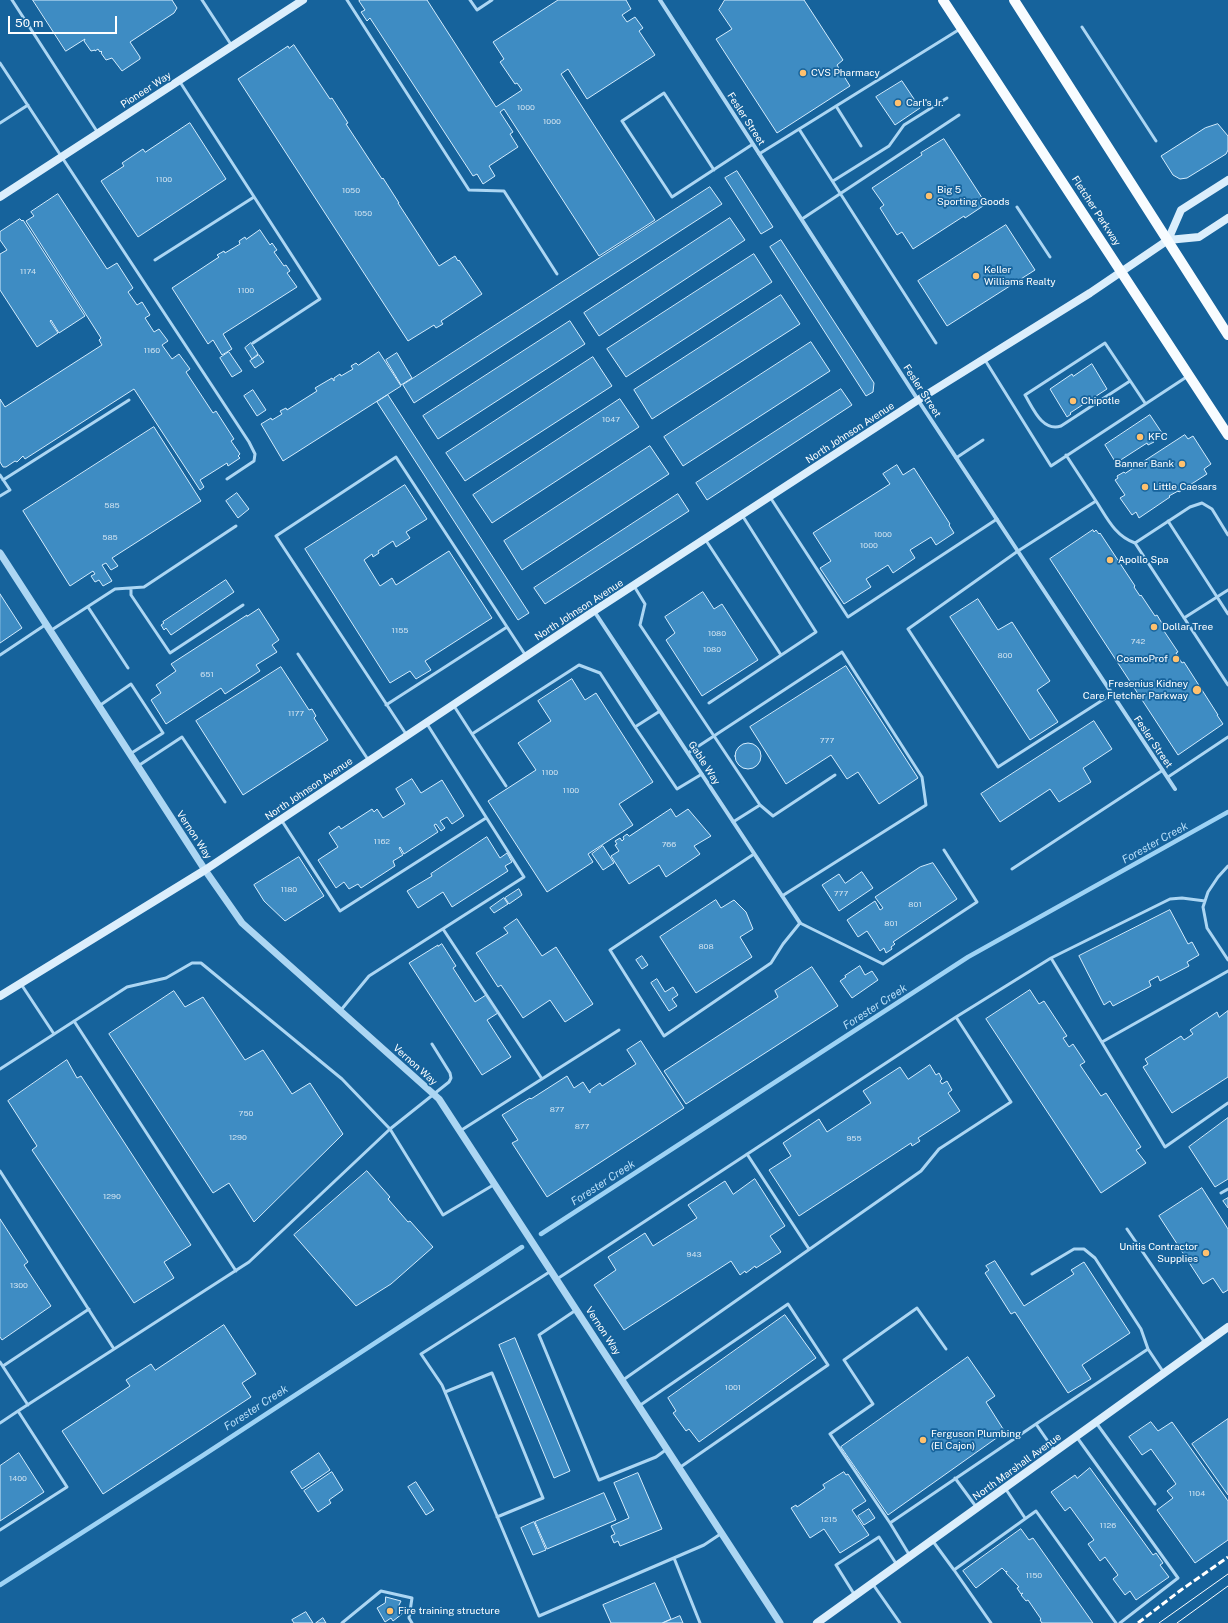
<!DOCTYPE html>
<html>
<head>
<meta charset="utf-8">
<style>
	body { margin:0 }
	#map { position:relative; width:1228px; height:1623px; overflow:hidden; background:#16639c; font-family:"Public Sans",sans-serif }
	canvas { display:block }
	.scale { position:absolute; left:8px; top:16px; width:109px; height:18px; box-sizing:border-box; border:2px solid #fff; border-top:0; padding-left:5px; font-size:12px; line-height:14px; white-space:nowrap; color:#fff; -webkit-text-stroke:3px #16639c; paint-order:stroke }
</style>
</head>
<body>
<div id="map">
<canvas width="1228" height="1623"></canvas>
<div class="scale">50 m</div>
</div>
<script>
const c = document.querySelector('canvas').getContext('2d');
c.lineJoin = 'round';
function stroke(path, color, width, dash) { c.strokeStyle = color; c.lineWidth = width; c.lineCap = dash ? 'butt' : 'round'; c.setLineDash(dash || []); c.stroke(path); }
function fillPath(path, color) { c.fillStyle = color; c.fill(path, 'evenodd'); }
function drawText(font, color, halo, rows, align = 'center') {
  c.font = font + ' "Public Sans",sans-serif'; c.lineWidth = 3.5; c.setLineDash([]); c.textBaseline = 'middle'; c.strokeStyle = halo; c.fillStyle = color; for (const [text, x, y, turn = 0] of rows) {
    c.save(); c.translate(x, y); c.rotate((+turn || 0) * Math.PI / 180); c.textAlign = isNaN(turn) ? turn : align; if (halo) c.strokeText(text, 0, 0); c.fillText(text, 0, 0); c.restore();
  }
}
stroke(new Path2D(`
	M541 1234 968 957 1228 812
	M0 1585 202 1456 522 1247`), '#9ed3f5', 4.5);
const building = new Path2D(`
	M33 0H172L177 8 174 13 130 42 140 57V59L122 71 112 58 106 60 101 53 102 52 101 51 100 52 98 49 95 51V50L91 51 84 41 85 39 66 51Z
	M361 0H427L496 107 522 90 517 83 515 84 500 62 504 59 493 42 558 0H626L631 9 622 15 627 22 635 17 643 28 639 31 655 55 587 99 568 69 561 74 655 220 599 256 504 109 500 112 513 132 510 134 518 147 489 166 495 176 483 184 477 174 473 176 370 18 367 21 361 12 365 10 359 1Z
	M725 0H804L843 60 837 65 850 86 777 133 716 39 732 29 719 10Z
	M294 45 330 99 332 98 348 123 346 124 382 179 383 178 399 203H398L439 266 455 256 458 261 459 260 482 294 441 321 443 324 436 328 434 325 408 341 238 79 288 46 289 48Z
	M902 81 920 108 895 125 876 97Z
	M190 123 226 179 138 237 101 181 124 166 122 163 143 149 145 152Z
	M1218 124 1228 136V150L1226 154 1187 178 1180 179 1173 175 1161 156 1205 128Z
	M944 139 986 204 965 218 964 216 913 249 902 232 897 235 880 208 884 205 872 188 922 155 921 153Z
	M737 171 773 227 761 234 725 178Z
	M710 187 722 204 414 403 403 385Z
	M58 194 107 269 117 263 133 288 128 292 137 305 142 302 150 315 145 318 154 332 159 329 168 341 162 345 172 359 179 354 190 369 186 372 213 413 216 411 234 439 231 441 240 454 238 456 240 458 228 466 227 463 200 480 204 487 200 490 134 389 25 459 23 456 17 462 15 461 6 467H3L0 462V399L5 407 102 345 99 340 101 338 26 221 34 216 31 212Z
	M730 218 745 240 599 336 584 313Z
	M20 219 22 221 23 220 85 316 59 333 51 320 50 321 58 333 37 347 0 290V254L7 250 0 240V232Z
	M1006 225 1035 270 947 326 918 281Z
	M260 230 270 245 272 243 277 250 274 252 284 266 286 265 290 271 287 273 297 287 223 334 232 349 222 355 213 340 208 344 172 288 219 257 217 255 224 251 225 253 240 244 239 241 245 237 246 239Z
	M781 240 874 383 873 392 866 396 770 247Z
	M754 254 772 282 626 377 607 349Z
	M781 295 800 324 652 419 634 390Z
	M570 321 585 344 438 439 423 416Z
	M811 342 830 371 683 466 664 437Z
	M251 343 258 354 252 359 245 348Z
	M229 352 242 371 232 377 220 358Z
	M379 352 401 386 283 461 261 424 271 418 272 420 282 414 280 411 286 408 287 410 317 391 315 388 332 378 334 381V378L340 374 341 376 353 369 351 366 356 363 358 365Z
	M397 353 412 378 401 385 386 360Z
	M259 355 264 362 255 368 250 361Z
	M593 357 612 386 465 481 446 453Z
	M1092 364 1107 389 1070 413 1071 414 1067 417 1050 389 1072 374 1073 376Z
	M841 389 852 405 707 500 696 483Z
	M253 390 266 410 257 416 244 396Z
	M388 395 529 613 518 620 377 402Z
	M620 399 639 427 492 523 473 495Z
	M1150 415 1162 433 1152 440 1154 442 1148 445 1147 443 1116 463 1105 445Z
	M154 427 201 501 112 558 118 566 111 570 106 563 102 565 112 581 103 586 99 580 95 582 91 576 95 574 93 571 70 586 23 511Z
	M1185 435 1188 439 1193 436 1211 464 1204 469 1207 474 1179 492 1178 491 1169 496 1170 497 1139 518 1136 512 1132 515 1120 498 1125 495 1115 480 1118 478 1117 476 1124 472 1125 473Z
	M650 446 669 474 522 570 504 541Z
	M897 465 903 475 914 468 950 524 949 525 954 533 936 545 931 537 910 550 915 558 893 573 888 565 866 579 871 587 844 604 820 568 831 561 813 533 890 484 883 474Z
	M405 485 427 519 406 532 410 538 396 547 393 541 378 551 379 553 373 557 372 554 364 560 380 586 392 578 396 585 449 551 492 618 425 661 431 670 416 679 410 671 390 683 305 549Z
	M237 493 249 509 238 518 226 501Z
	M678 494 689 511 545 604 534 588Z
	M1093 530 1094 532 1096 530 1099 534 1100 533 1135 586 1134 587 1140 596 1141 595 1155 616 1157 615 1166 630 1164 631 1178 652 1176 653 1182 663 1184 662 1218 715H1217L1223 724 1178 755 1050 559Z
	M226 580 234 592 171 635 166 628 164 630 161 625 164 623 163 622Z
	M703 592 714 609 722 604 758 660 702 696 666 640 675 633 665 617Z
	M0 594 22 628 0 643Z
	M978 599 998 630 1012 622 1050 681 1037 690 1058 722 1030 740 950 617Z
	M259 609 279 640 272 645 277 652 256 665 260 671 225 694 221 688 166 724 151 700 161 693 156 685 176 671 171 664 247 615V616Z
	M846 666 918 778 879 804 858 772 847 779 831 755 786 784 750 727Z
	M281 667 309 710 312 709 316 716 314 718 328 740 243 795 196 721Z
	M572 679 585 700 596 693 653 782 619 804 633 825 588 854 593 862 547 892 488 801 536 770 518 743 551 721 538 701Z
	M1094 721 1112 749 1083 768 1091 782 1059 802 1050 789 1000 822 981 794Z
	M735 756a13 13 0 1 1 26 0a13 13 0 1 1-26 0Z
	M412 779 421 793 442 780 464 816 452 824 447 817 440 821 445 828 441 831 436 824 434 825 438 832 404 854 400 847 399 848 403 855 393 861 395 866 361 888 358 884 349 889 344 882 336 888 318 860 338 847 329 833 339 826 341 829 372 809 374 812 377 809 383 818 405 804 396 789Z
	M671 809 676 817 688 809 711 836 694 846 700 854 666 877 659 865 629 884 611 856 619 851 615 845 617 844 615 841 620 838 622 841 624 839 623 837 627 834 629 836Z
	M487 837 500 858 507 853 512 862 505 866 508 871 452 907 443 892 418 908 407 891 432 876 431 874Z
	M603 846 614 863 603 870 592 854Z
	M299 857 324 896 285 921 264 901 254 885Z
	M933 863 957 899 893 942 895 944 891 947 892 949 886 953 884 948 880 951 867 931 858 937 847 920 875 901 880 910 883 908 875 897 920 867Z
	M862 872 873 888 839 911 822 885 839 874 845 883Z
	M519 889 522 895 509 904 505 898Z
	M504 898 508 904 494 913 490 908Z
	M716 900 721 908 734 900 746 912 753 929 740 937 752 957 696 993 660 937Z
	M1170 910 1188 944 1192 942 1199 955 1187 962 1189 966 1160 981 1158 976 1149 981 1151 986 1113 1006 1110 1001 1104 1005 1079 956Z
	M517 919 542 956 556 947 593 1004 565 1022 550 1000 523 1018 501 985 498 987 476 953 508 933 504 928Z
	M442 944 456 966 453 968 475 1002 486 995 498 1013 487 1020 511 1057 482 1075 409 963 438 945V946Z
	M642 956 648 965 642 969 636 960Z
	M860 966 865 975 872 971 878 980 852 998 840 981 846 977 845 976Z
	M812 967 838 1006 686 1104 664 1071 778 997 775 991Z
	M657 979 665 992 673 987 678 995 672 999 677 1006 669 1011 651 983Z
	M1030 990 1039 1004 1044 1001 1067 1036 1063 1038 1069 1047 1073 1044 1085 1062 1080 1065 1101 1096 1106 1093 1141 1147 1136 1150 1146 1163 1101 1193 986 1019Z
	M174 991 185 1007 203 997 245 1060 263 1050 292 1094 310 1083 343 1134 254 1222 229 1183 213 1193 109 1034Z
	M1228 1011V1077L1172 1113 1143 1067 1148 1064 1145 1059 1181 1036 1184 1040 1193 1034 1190 1030 1217 1012 1219 1017Z
	M641 1041 684 1108 547 1197 512 1143 518 1140 502 1115 530 1098 531 1099 567 1076 574 1088 583 1082 590 1093V1090L600 1083 602 1086 636 1064 627 1050Z
	M67 1060 77 1078 81 1076 191 1245 164 1262 174 1278 134 1303 32 1150 37 1146 8 1101Z
	M930 1065 936 1075 939 1073 942 1079 940 1081 942 1084 947 1081 952 1090 948 1093 960 1111 918 1138 920 1141 912 1146 911 1143 799 1216 769 1170 791 1156 783 1143 819 1119 827 1132 871 1103 863 1091 900 1067 908 1079Z
	M1228 1118V1179L1215 1187 1189 1147Z
	M367 1171 390 1197 388 1199 408 1222 410 1221 433 1247 391 1284 356 1306 294 1235Z
	M755 1179 785 1226 770 1236 781 1252 756 1268 755 1266 746 1273 745 1271 740 1275 731 1261 624 1330 594 1285 616 1270 608 1257 645 1233 653 1246 697 1218 688 1205 725 1181 733 1194Z
	M1202 1188 1228 1229V1290L1223 1293 1213 1278 1203 1284 1159 1216Z
	M1228 1198V1208L1223 1201Z
	M0 1219 28 1262 24 1265 51 1306 2 1340 0 1337Z
	M995 1261 1024 1306 1074 1274 1071 1270 1084 1262 1130 1333 1082 1365 1091 1379 1068 1393 1015 1312 1011 1314 985 1273 989 1270 986 1266Z
	M785 1315 816 1358 699 1442 689 1429 686 1431 673 1413 676 1411 668 1398Z
	M224 1325 256 1374 242 1383 251 1397 103 1494 62 1431 130 1386 126 1380 151 1364 155 1370Z
	M515 1338 570 1471 554 1478 499 1345Z
	M968 1357 995 1396 986 1402 1005 1432 888 1515 841 1447Z
	M1228 1419V1495L1192 1444Z
	M1151 1422 1158 1431 1172 1422 1228 1501V1540L1195 1563 1157 1510 1173 1498 1167 1491 1176 1484 1151 1449 1142 1455 1129 1437Z
	M19 1453 44 1492 0 1521V1466Z
	M319 1453 330 1470 302 1489 291 1472Z
	M1090 1468 1153 1555 1156 1553 1163 1563 1160 1565 1169 1577 1136 1600 1130 1591 1125 1595 1113 1579 1118 1575 1105 1557 1100 1561 1088 1544 1094 1540 1070 1507 1065 1511 1051 1492 1075 1475 1077 1478Z
	M332 1472 343 1490 329 1500 331 1503 318 1512 304 1491Z
	M844 1472 846 1475 848 1474 866 1501 852 1510 869 1535 840 1553 824 1529 810 1538 791 1508 796 1505 797 1507 825 1488 823 1485Z
	M638 1473 662 1529 620 1546 618 1541 614 1543 611 1536 615 1534 611 1526 629 1518 614 1483Z
	M416 1482 434 1510 426 1515 408 1487Z
	M604 1493 616 1520 547 1549 535 1522Z
	M869 1509 875 1518 864 1525 858 1516Z
	M534 1522 546 1550 533 1555 521 1528Z
	M1021 1529 1029 1540 1033 1538 1093 1623H1042L1040 1620 1041 1619 1028 1600 1026 1601 1021 1595 1023 1593 1021 1594 1017 1588 1019 1587 1006 1573 1007 1571 1006 1572 1002 1568 976 1588 975 1587 963 1571Z
	M655 1583 671 1619 662 1623H611L603 1605Z
	M386 1597 401 1601 398 1607 402 1614 393 1621 391 1618 385 1622 377 1608 385 1603Z
	M306 1612 313 1623H294L292 1620Z
	M680 1616 683 1623H663Z
	M323 1618 326 1623H316Z`);
fillPath(building, '#3e8cc3');
stroke(building, '#d4ecfd', 1);
stroke(new Path2D(`
	M12 0 98 133
	M202 0 232 46
	M347 0 469 190 504 191 557 274
	M470 0 477 10 492 0
	M1082 27 1156 141
	M0 63 249 442 255 454 254 461 227 479
	M180 82 320 299 253 343
	M836 106 861 146
	M0 123 28 105
	M799 129 936 343
	M759 154 960 29
	M714 170 664 93 622 121 672 197 753 144
	M833 181 889 146 904 125 947 98
	M1017 207 1050 257
	M802 219 959 115
	M155 260 254 197
	M985 360 1051 466 1188 376
	M1130 381 1061 426C1042 432 1033 408 1025 395L1105 343 1145 403
	M1066 455 1096 501
	M956 458 983 440
	M0 475 10 490 0 496
	M3 480 129 400
	M770 497 848 617 997 519
	M1168 521 1228 614
	M1228 535 1212 509 1202 503 1190 507 1135 543 1228 685
	M705 539 781 655
	M634 586 645 604 640 625 760 805 733 822
	M131 588V595L170 653 243 605
	M88 607 128 668
	M1184 618 1228 590
	M50 631 115 589 144 587 236 526
	M298 654 369 761
	M0 655 45 625
	M1112 694 998 767 908 629 1018 551 1096 501C1107 518 1115 536 1135 543
	M709 703 816 632 742 515
	M386 705 507 627
	M99 706 131 684 163 733 130 754
	M454 706 472 734
	M635 727 677 789 702 774
	M406 734 276 536 396 457 526 656
	M688 753 842 652 922 777 926 805 782 896
	M138 766 182 737 225 802
	M1168 777 1228 737
	M506 786 472 734 579 665 600 673 635 727 660 711
	M760 805 773 816 835 775
	M282 821 340 911 486 818
	M754 854 610 950 664 1036 771 963 783 944 800 923 883 964 977 902 944 850
	M1228 866 1218 877 1208 892 1203 907 1207 928 1228 960
	M1012 869 1163 770
	M443 929 542 1079
	M1051 958 1165 1147 1228 1103
	M21 984 54 1034
	M341 1010 369 976 524 877 427 724
	M956 1017 1051 958 1170 899 1182 898 1205 901
	M74 1021 236 1271
	M1102 1042 1228 971
	M0 1069 127 987 166 978 192 963H201L342 1079 390 1129 443 1215 495 1184
	M460 1131 619 1030
	M747 1154 809 1249
	M0 1171 114 1349
	M1221 1193 1228 1189
	M1127 1229 1205 1343
	M551 1271 421 1354 442 1385 539 1616 704 1545 722 1533
	M1032 1274 1074 1249H1084L1095 1258 1141 1329 1148 1349
	M557 1279 956 1017 1011 1102 939 1149 921 1171 623 1380
	M576 1310 539 1335 599 1480 656 1457 667 1449
	M0 1362 28 1405
	M3 1366 89 1309
	M445 1392 492 1373 543 1498 497 1517
	M639 1406 788 1304 828 1365 679 1468
	M18 1411 249 1262 390 1129 449 1082 451 1078 450 1073 432 1044
	M0 1423 18 1411 67 1487 0 1530
	M1097 1424 1155 1504
	M1076 1436 1178 1578 1120 1623
	M1054 1450 1036 1424 1148 1349 1164 1373
	M955 1478 977 1508
	M1005 1488 1025 1518
	M890 1523 1036 1424
	M932 1540 954 1570 1036 1511 1116 1623
	M910 1556 890 1523 830 1434 873 1404 844 1360 917 1308 946 1349
	M674 1558 700 1623
	M954 1570 991 1623
	M872 1583 900 1623
	M854 1594 836 1565 879 1537 897 1565
	M342 1623 381 1591 412 1598 409 1618 412 1623`), '#acd6f3', 3);
stroke(new Path2D(`
	M660 0 918 400 1175 789
	M594 611 800 923`), '#acd6f3', 4);
stroke(new Path2D(`
	M0 553 205 870 242 923 439 1099 780 1623`), '#acd6f3', 7);
stroke(new Path2D(`
	M0 197 303 0
	M1168 240 1181 210 1228 180
	M0 996 205 870 594 611 918 400 1090 293 1168 240 1199 237 1228 218
	M817 1623 1228 1327`), '#dbeefc', 8);
stroke(new Path2D(`
	M943 0 1228 435
	M1014 0 1228 335`), '#f8fcff', 10);
stroke(new Path2D(`
	M1159 1623 1228 1574
	M1177 1623 1228 1586`), '#fff', 1);
stroke(new Path2D(`
	M1138 1623 1181 1590 1228 1557`), '#fff', 3, [7, 3]);
for (const [x, y, r, color] of [
	[803,73,4,"#ffc16e"],
	[898,103,4,"#ffc16e"],
	[929,196,4,"#ffc16e"],
	[976,276,4,"#ffc16e"],
	[1073,401,4,"#ffc16e"],
	[1140,437,4,"#ffc16e"],
	[1182,464,4,"#ffc16e"],
	[1145,487,4,"#ffc16e"],
	[1110,560,4,"#ffc16e"],
	[1154,627,4,"#ffc16e"],
	[1176,659,4,"#ffc16e"],
	[1197,690,5,"#ffc16e"],
	[1206,1253,4,"#ffc16e"],
	[923,1440,4,"#ffc16e"],
	[390,1611,4,"#ffc16e"]
]) { const dot = new Path2D(); dot.arc(x, y, r, 0, 2 * Math.PI); c.fillStyle = color; c.fill(dot); stroke(dot, '#16639c', 1.5); }
drawText('8px', '#cfe2f0', null, [
	["1000",526,108],
	["1000",552,122],
	["1100",164,180],
	["1050",351,191],
	["1050",363,214],
	["1174",28,272],
	["1100",246,291],
	["1160",152,351],
	["1047",611,420],
	["585",112,506],
	["1000",883,535],
	["585",110,538],
	["1000",869,546],
	["1155",400,631],
	["1080",717,634],
	["742",1138,642],
	["1080",712,650],
	["800",1005,656],
	["651",207,675],
	["1177",296,714],
	["777",827,741],
	["1100",550,773],
	["1100",571,791],
	["1162",382,842],
	["766",669,845],
	["1180",289,890],
	["777",841,894],
	["801",915,905],
	["801",891,924],
	["808",706,947],
	["877",557,1110],
	["750",246,1114],
	["877",582,1127],
	["1290",238,1138],
	["955",854,1139],
	["1290",112,1197],
	["943",694,1255],
	["1300",19,1286],
	["1001",733,1388],
	["1400",18,1479],
	["1104",1197,1494],
	["1215",829,1520],
	["1126",1108,1526],
	["1150",1034,1576]
]);
drawText('10px', '#fff', '#16639c', [
	["CVS Pharmacy",811,73],
	["Carl's Jr.",906,103],
	["Big 5",937,190],
	["Sporting Goods",937,202],
	["Keller",984,270],
	["Williams Realty",984,282],
	["Chipotle",1081,401],
	["KFC",1148,437],
	["Banner Bank",1174,464,"right"],
	["Little Caesars",1153,487],
	["Apollo Spa",1118,560],
	["Dollar Tree",1162,627],
	["CosmoProf",1168,659,"right"],
	["Fresenius Kidney",1188,684,"right"],
	["Care Fletcher Parkway",1188,696,"right"],
	["Unitis Contractor",1198,1247,"right"],
	["Supplies",1198,1259,"right"],
	["Ferguson Plumbing",931,1434],
	["(El Cajon)",931,1446],
	["Fire training structure",398,1611]
], 'left');
drawText('10px', '#fff', '#16639c', [
	["Pioneer Way",146,90,-33],
	["Fesler Street",746,119,57],
	["Fletcher Parkway",1096,211,57],
	["Fesler Street",922,391,57],
	["North Johnson Avenue",850,433,-33],
	["North Johnson Avenue",579,610,-33],
	["Fesler Street",1153,742,56],
	["Gable Way",704,763,57],
	["North Johnson Avenue",309,789,-34],
	["Vernon Way",194,835,57],
	["Vernon Way",415,1065,42],
	["Vernon Way",603,1331,57],
	["North Marshall Avenue",1017,1467,-36]
]);
drawText('italic 11px', '#b9dff9', '#16639c', [
	["Forester Creek",1155,843,-29],
	["Forester Creek",875,1007,-33],
	["Forester Creek",603,1183,-33],
	["Forester Creek",256,1408,-33]
]);
</script>
</body>
</html>
